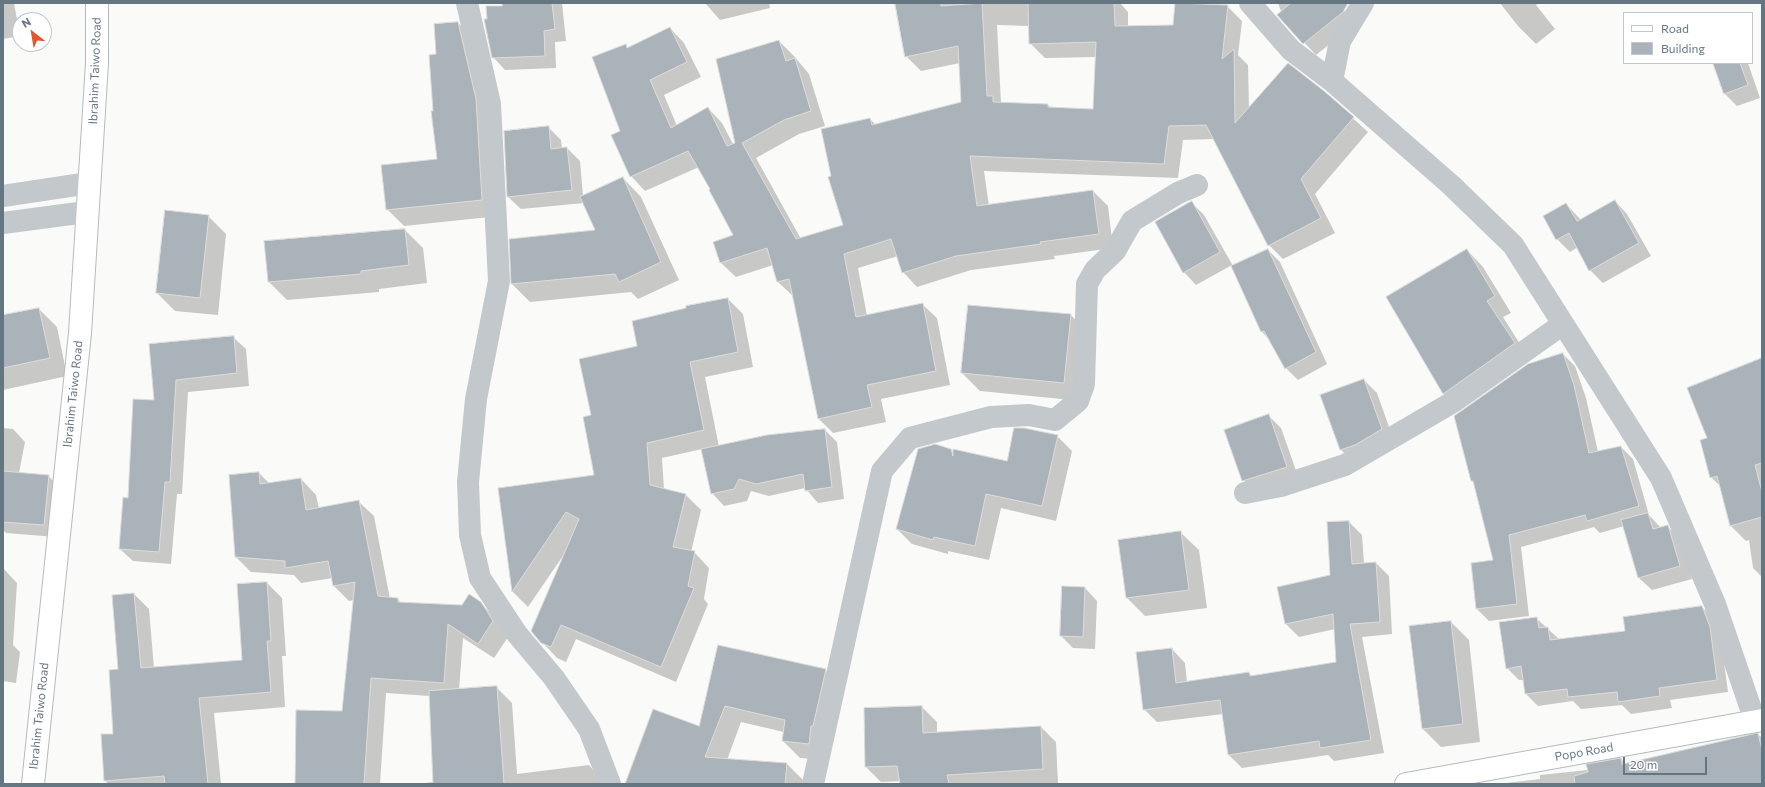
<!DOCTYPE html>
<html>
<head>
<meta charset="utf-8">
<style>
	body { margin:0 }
	#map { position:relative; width:1765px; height:787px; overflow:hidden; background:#fafaf8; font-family:Commissioner,sans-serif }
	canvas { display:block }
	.frame { position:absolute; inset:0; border:4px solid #657683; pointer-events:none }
	.legend { position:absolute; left:1623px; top:12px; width:130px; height:52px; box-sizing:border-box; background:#fff; border:1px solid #c1c8cd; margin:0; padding:5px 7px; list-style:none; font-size:12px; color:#657683 }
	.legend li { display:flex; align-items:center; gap:8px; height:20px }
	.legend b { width:20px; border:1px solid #c1c8cd }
	.north { position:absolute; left:12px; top:12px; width:40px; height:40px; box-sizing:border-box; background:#fff; border:1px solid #c1c8cd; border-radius:50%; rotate:329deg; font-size:11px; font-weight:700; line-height:16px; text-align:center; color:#657683 }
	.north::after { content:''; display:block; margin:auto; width:14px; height:18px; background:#e4572e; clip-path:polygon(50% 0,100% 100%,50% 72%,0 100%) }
	.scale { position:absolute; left:1623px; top:757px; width:84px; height:18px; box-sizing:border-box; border:2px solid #657683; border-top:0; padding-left:5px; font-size:12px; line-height:14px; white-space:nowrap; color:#657683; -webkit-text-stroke:3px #fff; paint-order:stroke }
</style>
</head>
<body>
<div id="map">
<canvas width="1765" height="787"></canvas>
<div class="frame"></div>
<ul class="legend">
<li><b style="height:5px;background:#fff"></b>Road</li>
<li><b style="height:11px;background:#aab3b9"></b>Building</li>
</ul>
<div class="north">N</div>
<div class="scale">20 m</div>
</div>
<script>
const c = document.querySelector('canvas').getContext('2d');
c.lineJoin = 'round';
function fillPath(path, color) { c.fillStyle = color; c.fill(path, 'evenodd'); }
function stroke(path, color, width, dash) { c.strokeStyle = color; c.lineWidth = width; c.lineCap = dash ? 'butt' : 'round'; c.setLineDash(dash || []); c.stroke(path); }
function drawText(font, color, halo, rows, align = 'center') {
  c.font = font + ' Commissioner,sans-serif'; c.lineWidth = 4; c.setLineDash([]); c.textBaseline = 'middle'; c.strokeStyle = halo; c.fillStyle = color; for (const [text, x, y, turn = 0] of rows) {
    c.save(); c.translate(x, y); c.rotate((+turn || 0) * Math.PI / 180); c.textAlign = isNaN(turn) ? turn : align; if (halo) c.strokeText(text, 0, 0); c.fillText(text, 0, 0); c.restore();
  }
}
fillPath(new Path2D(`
	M3 3H14L20 36 3 39Z
	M503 3H562L566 41 555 42 556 68 505 70 493 57 488 20 503 7Z
	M705 3H769L770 8 720 20Z
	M896 3H1120L1128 12V27L1174 26 1176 3 1227 6 1242 21 1238 55 1248 65 1249 109 1323 91 1368 132 1315 194 1335 233 1283 259 1269 245 1215 139 1183 140 1178 178 984 171 989 206 1093 191 1108 206 1113 248 1054 256 1055 259 971 270 917 287 903 272 898 256 858 268 867 316 922 304 937 318 950 385 881 399 886 422 833 433 819 419 793 296 778 282 773 265 736 277 721 263 735 236 699 167 645 191 631 176 621 132 625 45 628 48 670 28 684 43 701 77 664 95 677 126 708 108 722 123 733 144 736 143 779 41 794 56 809 74 825 126 799 134 756 158 801 239 845 226 832 177 870 119 876 125 962 102 960 63 921 71 906 56ZM997 25 1030 26V43L1045 58 1097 57 1094 110 1051 108 1048 105 1001 103Z
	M1278 3H1338L1355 24 1316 55 1285 22Z
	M1500 3H1539L1536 5 1555 29 1536 44 1518 26Z
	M458 23 475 39 499 216 404 226 387 209 438 160 434 112 437 55Z
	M1714 63H1748L1760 98 1737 106 1724 93Z
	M548 127 561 140 562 149 567 148 580 161 583 196 623 178 641 197 679 280 638 299 631 292 530 302 512 284 597 231 584 203 521 209 508 197Z
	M1615 201 1627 214 1651 256 1603 283 1590 270 1578 247 1570 252 1557 239 1566 204 1581 220Z
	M1191 202 1204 215 1233 266 1268 250 1280 262 1327 364 1298 380 1286 368 1269 339 1262 332 1232 265 1196 285 1184 272Z
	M208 216 226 234 218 315 175 311 157 293Z
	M405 230 423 248 427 283 379 289V292L287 300 269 282Z
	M1467 250 1483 267 1511 313 1503 317 1530 360 1460 409 1443 393Z
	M728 299 743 314 753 367 705 377 719 447 825 430 837 442 844 499 818 503 805 488 769 496 751 491 747 501 724 506 712 493 702 449 662 458 664 490 686 495 701 510 691 552H694L709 568 704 599 708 604 676 682 576 639 566 662 557 658 542 642 567 550 528 607 513 592 499 489 596 476 592 416 638 347Z
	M39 309 57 327 67 376 3 390V316Z
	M1070 314 1088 333 1082 401 980 391 962 373Z
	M233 337 246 349 249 386 188 392 182 494H177L171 564 133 561 120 549 129 499 156 401 150 345Z
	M1563 354 1575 366 1586 398 1598 452 1621 447 1633 459 1649 515 1661 528 1667 526 1680 539 1692 579 1652 590 1639 578 1624 526 1600 533 1594 527 1521 547 1529 616 1489 621 1477 609 1472 563 1495 561 1475 484 1472 481Z
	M1762 359V577L1753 568 1749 540 1746 541 1731 526 1720 486 1711 477 1708 438Z
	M1364 380 1377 393 1394 441 1354 462 1341 450 1322 396Z
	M1268 415 1281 428 1299 479 1255 493 1243 480Z
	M3 428 13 429 25 442 19 473 48 476 61 488 56 537 6 533 3 530Z
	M1057 436 1072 451 1056 521 1001 508 989 560 948 551V554L912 544 897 529 951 450 954 453 1007 462Z
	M259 473 270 484 301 479 316 495 319 509 358 501 374 516 390 599H398L401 603 462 607 481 603 496 619 508 637 494 658 463 638 459 690 496 687 512 703 517 774 589 765 605 784H415L434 782 430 696 386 693 380 784H296L343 712 354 600 349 601 334 586 333 578 301 583 294 575 251 572 236 557Z
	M1349 522 1362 535 1364 564 1376 563 1389 576 1392 634 1362 637 1384 753 1334 761 1328 755 1242 768 1229 755 1223 714 1157 722 1144 709 1172 649 1185 663 1187 682 1249 673 1252 676 1337 663 1335 629 1299 637 1286 624 1331 576Z
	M1180 532 1199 550 1207 608 1145 616 1127 598 1119 540Z
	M3 568 17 583 13 645 20 652 16 683 3 681Z
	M267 583 282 598 286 656H282L285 707 214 713 221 784H108L105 780 114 734 119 670 134 594 149 609 154 668 243 661Z
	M1085 588 1097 601 1095 649 1073 648 1061 636Z
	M1702 607 1714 619 1721 640 1728 692 1670 700 1672 708 1631 714 1622 705 1581 709 1573 701 1538 706 1526 694 1524 680H1519L1507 668 1536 618 1559 639 1626 632Z
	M1451 622 1469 640 1480 742 1441 747 1423 729Z
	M719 646 825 670 842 686 825 760 800 758 783 741 784 732 741 722 727 760 787 764 804 781 803 784H626L700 727Z
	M922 707 937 722V734L1041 727 1056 742 1058 783 901 784V781L881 782 866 767Z
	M1758 734 1762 738V784H1498L1540 779V775L1588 770 1621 759 1626 764Z`), '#0003');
const building = new Path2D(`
	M502 3H552L555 29 544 31 545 56 492 58 484 19H487L486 6H502Z
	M895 3H941V6L982 3 987 96H993V102L1048 104V107L1093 109 1096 42 1029 44 1028 3H1114L1115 26 1173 25 1175 3 1228 5 1222 59 1234 49 1235 123 1288 63 1324 91 1354 117 1301 179 1321 218 1268 246 1206 125 1169 126 1164 164 970 156 977 206 1093 190 1099 234 1040 242 1041 244 956 256 902 273 891 239 844 254 856 317 923 303 936 371 867 385 872 407 818 419 789 279 777 282 767 248 720 263 713 242 733 235 709 190 710 189 688 151 630 177 611 135 620 131 592 57 626 44 627 48 670 27 687 62 650 80 671 128 708 107 727 146 735 143 716 59 779 40 786 61 795 58 811 111 784 120 742 143 796 239 843 225 828 177 831 176 821 129 870 118 872 125 961 102 958 46 905 57Z
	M1291 3H1348L1343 12 1303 44 1277 15Z
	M458 22 476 99 482 200 386 210 381 165 437 159 431 111H433L429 55 436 54 434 24Z
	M1713 63H1740L1748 85 1724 94Z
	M549 126 551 149 567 147 572 190 507 197 504 131Z
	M623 177 661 262 619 282 615 274 511 284 509 239 595 230 580 197Z
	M1615 200 1639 243 1589 271 1569 233 1556 240 1543 216 1566 203 1577 221Z
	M1192 201 1220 252 1183 273 1155 222Z
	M165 210 209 215 200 298 156 293Z
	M405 229 409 265 361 271V274L268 282 264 241Z
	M1268 249 1316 352 1285 369 1264 331 1261 332 1231 266Z
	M1467 249 1495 296 1487 301 1515 343 1443 394 1386 297Z
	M728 298 738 352 690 362 704 430 647 443 650 485 686 494 673 547 695 551 688 586 694 588 661 667 561 625 551 647 541 643 531 631 579 519 566 512 512 592 498 488 594 475 583 417 591 415 579 359 637 346 632 321 686 308V306Z
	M968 305 1071 314 1064 383 961 373Z
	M39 308 50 358 3 368V315Z
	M234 336 237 373 176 380 170 482H165L159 552 119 549 123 497 128 498 133 399 154 400 149 344Z
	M1563 353 1574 385 1589 453 1621 446 1639 506 1587 521 1585 515 1509 535 1517 604 1476 609 1471 563 1493 560 1473 481H1471L1454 416 1528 364Z
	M1762 358V463L1755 465 1762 492V517L1730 526 1717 476 1710 478 1700 440 1707 438 1687 388Z
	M1364 379 1382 429 1355 445 1340 450 1320 395Z
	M1269 414 1287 467 1242 481 1224 430Z
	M1014 428H1024L1058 435 1042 506 986 494 975 546 934 537 933 540 896 529 918 449 935 444 951 449 953 456V449L1007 461Z
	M825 429 832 487 805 491 803 474 756 484 739 479 734 489 711 494 701 449 767 435Z
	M3 471 49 475 44 525 3 522Z
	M259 472 260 484 301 478 306 510 359 500 378 596 398 598V602L462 605 469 594 481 602 493 621 478 644 448 624 444 683 371 678 364 784H295L296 710 342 711 355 582 333 586 328 561 285 568V561L235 557 229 475Z
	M1648 513 1653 529 1668 525 1680 566 1638 578 1621 520Z
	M1349 521 1352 564 1376 562 1380 622 1350 624 1371 740 1320 748 1319 741 1228 755 1220 700 1143 710 1136 652 1172 648 1176 683 1249 672 1250 676 1336 662 1333 614 1285 624 1277 587 1330 575 1327 522Z
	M1181 531 1189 590 1126 598 1118 540Z
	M267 582 271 641H267L271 692 199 698 208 784H165L164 776 104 781 101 734H113L109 670 118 669 112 595 134 593 141 668 242 660 237 584Z
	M1062 586 1085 587 1083 637 1060 636Z
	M1702 606 1710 627 1717 680 1659 688 1660 696 1618 702 1617 692 1568 697 1567 689 1525 694 1521 666 1506 669 1499 622 1537 617 1539 628 1548 627 1550 640 1625 631 1623 617Z
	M1451 621 1463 724 1422 729 1409 626Z
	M718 645 826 669 813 726H811L809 744 782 741 785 720 725 706 705 757 787 763 785 784H625L653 709 699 726Z
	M497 686 504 784H433L429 691Z
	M922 706 923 733 1041 726 1043 769 947 775 949 784H900L897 766 865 767 864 708Z
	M1758 733 1762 750V784H1575L1574 776 1588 772 1586 764 1621 758 1622 764Z`);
fillPath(building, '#aab3b9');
stroke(building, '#dcdcda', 1);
const major = new Path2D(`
	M33 784 80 333 97 63V3
	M1406 784 1762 720`);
stroke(major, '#b5babe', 24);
stroke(new Path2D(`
	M467 3 490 104 499 281 476 399 468 482 470 535 480 578 517 634 554 678 589 729 610 784
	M1250 3 1291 50 1332 81 1451 185 1513 245 1661 478 1715 604 1755 721
	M1332 81 1340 41 1363 3
	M3 196 89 183
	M3 223 86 212
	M1245 493 1281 486 1345 465 1453 402 1563 324
	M813 784 882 471 910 438 991 417 1029 415 1055 420 1078 401 1084 384 1087 284 1095 270 1115 251 1132 221 1178 193 1197 185`), '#c3c8cc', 22);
stroke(major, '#fff', 22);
drawText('12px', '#657683', '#fff', [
	["Ibrahim Taiwo Road",95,71,-88],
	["Ibrahim Taiwo Road",73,394,-84],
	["Ibrahim Taiwo Road",39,716,-84],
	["Popo Road",1584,752,-10]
]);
</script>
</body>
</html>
